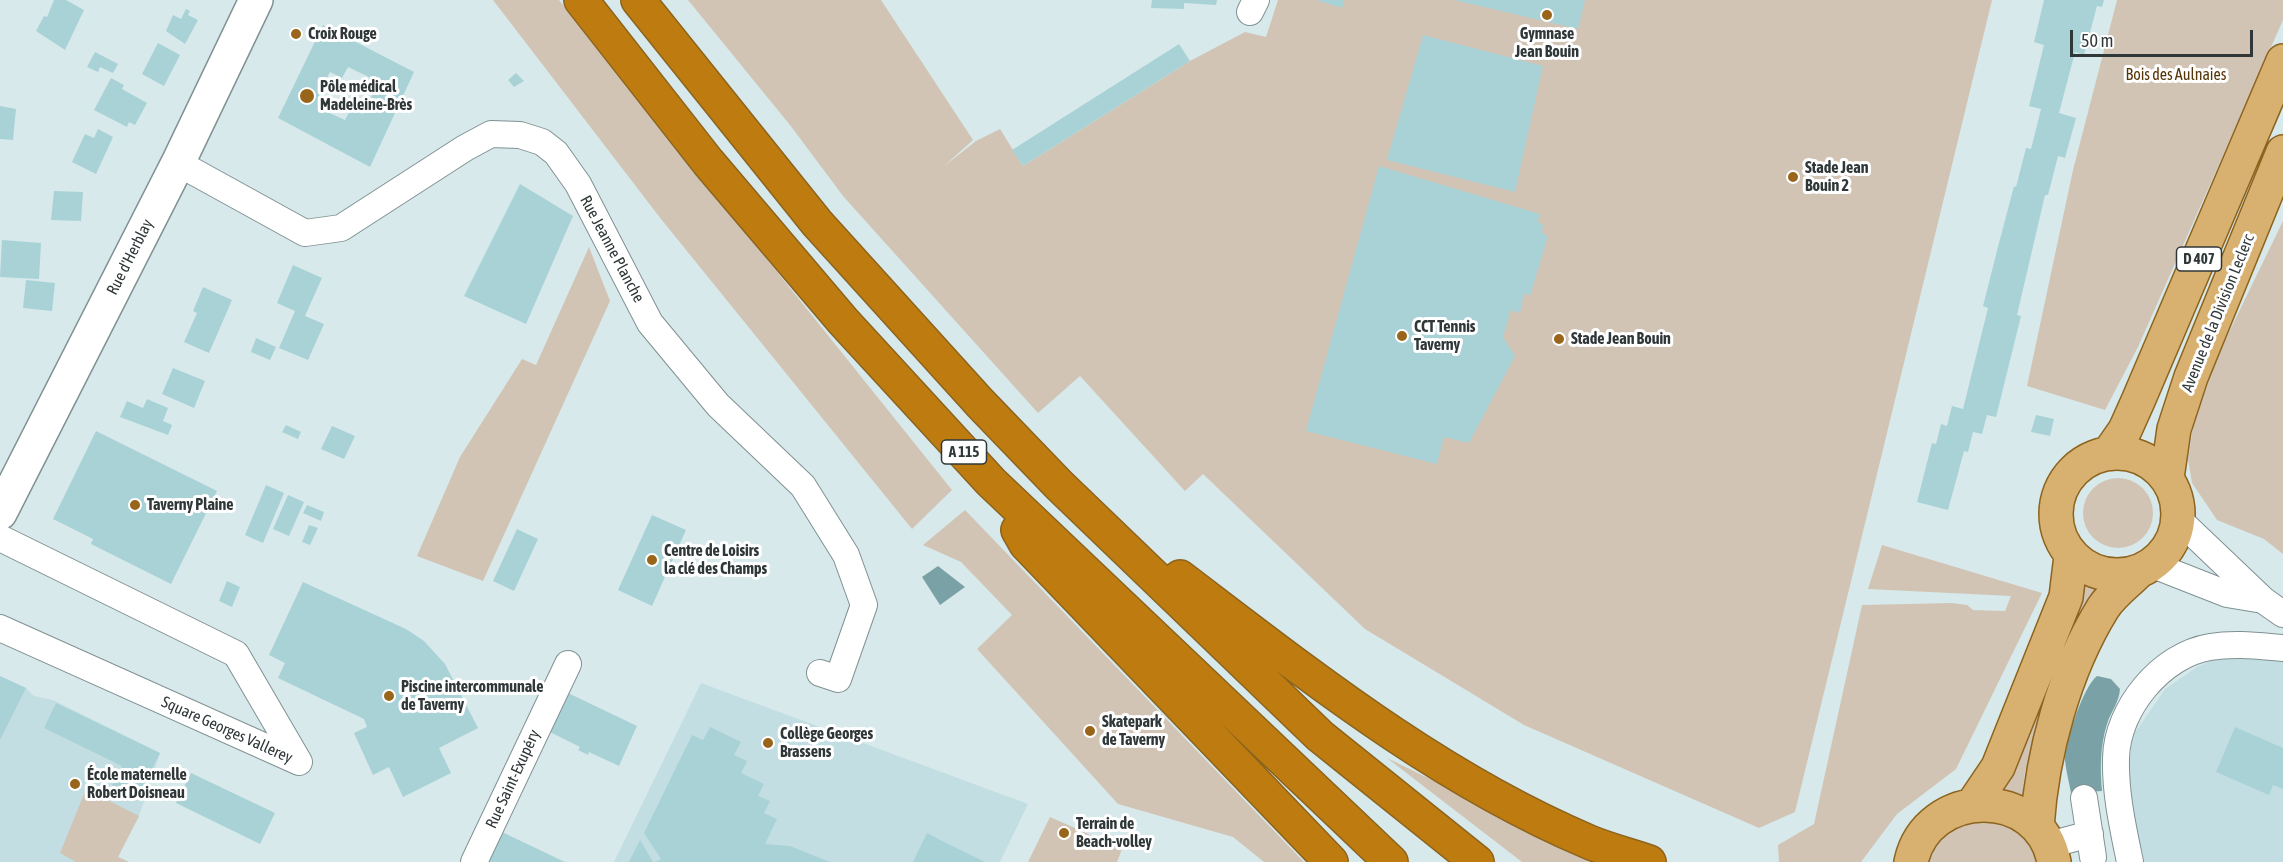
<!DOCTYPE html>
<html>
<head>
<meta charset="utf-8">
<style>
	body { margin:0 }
	#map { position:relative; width:2283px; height:862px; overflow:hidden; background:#d7e9eb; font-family:"Asap Condensed",sans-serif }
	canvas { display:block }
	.scale { position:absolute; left:2070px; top:30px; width:183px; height:27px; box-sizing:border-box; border:3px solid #303738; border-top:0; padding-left:8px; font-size:18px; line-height:21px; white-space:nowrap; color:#303738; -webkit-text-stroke:4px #fff; paint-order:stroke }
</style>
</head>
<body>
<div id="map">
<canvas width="2283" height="862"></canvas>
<div class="scale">50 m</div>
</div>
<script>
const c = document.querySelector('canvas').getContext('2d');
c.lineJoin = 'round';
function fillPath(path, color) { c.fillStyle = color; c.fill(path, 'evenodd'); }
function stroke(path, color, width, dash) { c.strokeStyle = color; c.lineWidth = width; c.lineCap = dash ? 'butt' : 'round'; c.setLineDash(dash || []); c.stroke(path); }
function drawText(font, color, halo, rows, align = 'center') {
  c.font = font + ' "Asap Condensed",sans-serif'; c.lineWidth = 6; c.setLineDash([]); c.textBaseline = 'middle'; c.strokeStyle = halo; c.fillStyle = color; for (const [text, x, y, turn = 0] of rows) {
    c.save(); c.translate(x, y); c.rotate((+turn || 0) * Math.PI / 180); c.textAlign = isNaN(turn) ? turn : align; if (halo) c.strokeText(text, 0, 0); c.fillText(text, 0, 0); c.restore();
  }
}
fillPath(new Path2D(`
	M2283 645V862H2144L2127 793 2132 737 2165 689 2197 667 2232 652Z
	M0 676 26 688 34 696 53 700 160 753 139 816 118 857 129 862H0Z
	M701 683 1028 804 1000 862H614Z`), '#c3dee2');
fillPath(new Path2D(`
	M493 0H559L952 490 912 529 661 219Z
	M688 0H881L973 140 943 167 976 141 1000 129 1023 166 1190 61 1245 32 1266 37 1278 0H1992L1795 812 1759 828 1524 725 1365 629 1203 474 1185 491 1080 376 1038 413 843 196 790 125Z
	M2117 0H2283V20L2138 347 2105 410 2027 386 2073 170Z
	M2283 221V554L2264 539 2217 520 2192 483 2188 459 2198 396Z
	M589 247 610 301 483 581 417 556 460 457 522 359 536 365Z
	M2083 513a35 35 0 1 1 70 0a35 35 0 1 1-70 0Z
	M965 510 1304 862H1264L1233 837 1118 804 977 649 1012 615 961 562 923 545Z
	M1882 545 2042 593 1956 769 1897 814 1861 862H1779L1778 845 1814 824 1862 605 1952 603 1967 605 1973 610 2005 611 2011 596 1868 589Z
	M2082 580 2101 587 2032 748 2025 771 2022 800 1993 790Z
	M1387 758 1601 862H1522Z
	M86 789 139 816 118 857 129 862H76L60 853Z
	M1050 817 1122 849 1117 862H1028Z
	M1985 820C2011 825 2030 836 2038 862H1929C1939 835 1957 823 1985 820Z`), '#d2c4b5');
fillPath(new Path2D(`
	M938 566 965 587 940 605 922 577Z
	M2097 676 2111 679 2120 689C2119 703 2111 711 2107 724 2100 746 2100 769 2102 791L2071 793C2069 782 2066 771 2065 760 2065 742 2083 687 2097 676Z`), '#7aa2a6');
fillPath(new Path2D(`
	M54 0H66L84 10 65 50 36 31 44 16 47 17Z
	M1152 0H1217L1216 5 1184 3V9L1151 8Z
	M1316 0H1344L1342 8Z
	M1454 0H1585L1578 29Z
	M2044 0H2104L2102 7 2097 6 2084 55 2075 52 2059 113 2076 118 2065 158 2058 156 2048 195H2045L2017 315 2021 316 1996 417 1987 415 1982 434 1973 432 1968 452 1964 451 1948 510 1917 502 1932 443 1936 444 1941 424 1947 426 1952 406 1963 409 1988 308 1983 306 1998 247 2014 186 2016 187 2026 148 2031 149 2041 109 2029 106 2044 45 2034 42Z
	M186 9 190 11 188 15 198 20 185 44 166 31 173 15 181 19Z
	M323 25 414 72 370 167 278 118ZM348 67 369 77 363 89 373 94 363 114 351 109 345 120 325 111 330 99 319 93 330 72 342 78Z
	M1423 35 1543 66 1515 192 1387 160Z
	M158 43 180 55 164 86 142 74Z
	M1179 44 1190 61 1023 166 1012 150Z
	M95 52 118 64 113 73 100 67 98 72 87 67Z
	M516 73 524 81 514 87 508 80Z
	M111 78 124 85 122 89 147 103 135 125 129 122 127 127 94 110Z
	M0 106 16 109 13 140 0 139Z
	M98 129 113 137 96 174 72 162 85 134 94 138Z
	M1379 166 1540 214 1538 222 1543 225 1542 233 1548 236 1530 296 1524 293 1520 313 1511 310 1503 337 1515 356 1469 443 1444 437 1437 464 1306 431Z
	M520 184 573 216 526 324 464 296Z
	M54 191 83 192 81 221 51 220Z
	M2 240 41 243 39 279 0 277Z
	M293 265 322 278 305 316 324 324 308 360 279 348 295 311 277 303Z
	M26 280 55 283 52 311 23 308Z
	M203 287 232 300 209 353 184 342 197 313 193 311Z
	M256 338 276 347 270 360 251 352Z
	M173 368 205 381 194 408 162 394Z
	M147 399 168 408 163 421 172 425 168 435 120 417 127 401 143 408Z
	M2036 415 2054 419 2050 436 2031 432Z
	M286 425 301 432 298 439 282 432Z
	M332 426 355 436 344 459 321 449Z
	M96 431 217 491 171 584 91 544 93 539 53 519Z
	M266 485 284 493 263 543 245 535Z
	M288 495 304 502 289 536 273 529Z
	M307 505 324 512 321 521 303 513Z
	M652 515 686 530 652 606 618 590Z
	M309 525 318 528 310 545 302 542Z
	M517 529 538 539 514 591 493 581Z
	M227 581 240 587 232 607 219 601Z
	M303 582 406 629 424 641 445 664 478 728 439 748 451 773 403 797 389 767 373 775 354 733 367 727 364 719 278 678 285 663 269 655Z
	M0 676 26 688 0 740Z
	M568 693 637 726 619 766 589 752 588 755 578 750 580 747 550 732Z
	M56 703 160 753 137 799 112 786 122 766 44 728Z
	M710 727 741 742 734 755 747 761 741 773 764 784 758 796 770 801 764 813 777 819 765 844 790 846 830 862H655L661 859 644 833 692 735 703 740Z
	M2235 727 2283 748V789L2273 785 2269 795 2216 772Z
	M191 773 275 813 260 844 176 803Z
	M502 832 565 862H487Z
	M927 833 940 840 985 862H913Z
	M640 840 653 862H629Z`), '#a9d2d7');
const street = new Path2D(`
	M1250 12 1256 0
	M178 163 305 233 341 228 465 148 491 134 520 135 542 142 556 153 578 184 650 323 718 405 803 486 846 555 864 605 838 679 820 673
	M2179 520 2263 600 2283 614
	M0 538 236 654 299 762 0 628
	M2153 565 2227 594 2263 600
	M2084 798 2093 857
	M2049 845 2090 834
	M474 862 568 664
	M2130 862C2123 828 2115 793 2116 758 2117 709 2161 655 2210 647 2235 643 2258 646 2283 648`);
const secondary = new Path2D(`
	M0 513 178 163 256 0`);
const primary = new Path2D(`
	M2056 514a61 61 0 1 1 122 0a61 61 0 1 1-122 0Z
	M2109 453 2125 430 2138 401 2283 61
	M2167 478 2174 429 2191 377 2283 152
	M1973 804 1998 767 2066 597 2071 556
	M2037 827C2042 754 2064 671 2103 608 2112 594 2126 584 2138 572
	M1911 862C1927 787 2040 785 2054 862`);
const highway = new Path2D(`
	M581 0 708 162 843 321 991 482 1391 862
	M638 0 817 223 980 403 1059 485 1320 736 1477 862
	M1018 530 1026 544 1331 862
	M1180 577C1309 675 1438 778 1589 842 1608 850 1629 855 1649 862`);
stroke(street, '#809193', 28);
stroke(secondary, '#809193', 36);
stroke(primary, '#8c641e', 36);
stroke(highway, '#8c641e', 36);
stroke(street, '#fff', 26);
stroke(secondary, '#fff', 33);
stroke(primary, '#d8b070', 33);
stroke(highway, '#be7c10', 33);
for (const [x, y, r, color] of [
	[1547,15,6,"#98651a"],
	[296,34,6,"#98651a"],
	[307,96,8,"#98651a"],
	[1793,177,6,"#98651a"],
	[1402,336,6,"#98651a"],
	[1559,339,6,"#98651a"],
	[135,505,6,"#98651a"],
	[652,560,6,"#98651a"],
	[389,696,6,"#98651a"],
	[1090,731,6,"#98651a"],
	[768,743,6,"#98651a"],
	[75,784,6,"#98651a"],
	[1064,833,6,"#98651a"]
]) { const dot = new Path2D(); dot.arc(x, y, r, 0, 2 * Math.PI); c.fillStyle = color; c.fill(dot); stroke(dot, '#fff', 2); }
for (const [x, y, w] of [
	[2199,259,45],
	[964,452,45]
]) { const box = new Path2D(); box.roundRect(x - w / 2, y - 12, w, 24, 4.5); c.fillStyle = '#fff'; c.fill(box); stroke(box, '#303738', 1.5); }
drawText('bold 15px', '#303738', null, [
	["D 407",2199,259],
	["A 115",964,452]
]);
drawText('bold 16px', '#303738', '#fff', [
	["Croix Rouge",308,34],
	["Gymnase",1547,34,"center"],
	["Jean Bouin",1547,52,"center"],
	["Pôle médical",320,87],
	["Madeleine-Brès",320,105],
	["Stade Jean",1805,168],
	["Bouin 2",1805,186],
	["CCT Tennis",1414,327],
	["Taverny",1414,345],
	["Stade Jean Bouin",1571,339],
	["Taverny Plaine",147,505],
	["Centre de Loisirs",664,551],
	["la clé des Champs",664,569],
	["Piscine intercommunale",401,687],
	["de Taverny",401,705],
	["Skatepark",1102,722],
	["de Taverny",1102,740],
	["Collège Georges",780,734],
	["Brassens",780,752],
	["École maternelle",87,775],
	["Robert Doisneau",87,793],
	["Terrain de",1076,824],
	["Beach-volley",1076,842]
], 'left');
drawText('16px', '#563607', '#fff', [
	["Bois des Aulnaies",2176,75]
]);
drawText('16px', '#303738', '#fff', [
	["Rue Jeanne Planche",612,249,62],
	["Rue d'Herblay",130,257,-63],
	["Avenue de la Division Leclerc",2218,313,-68],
	["Square Georges Vallerey",227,730,24],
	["Rue Saint-Exupéry",513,779,-65]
]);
</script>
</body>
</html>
